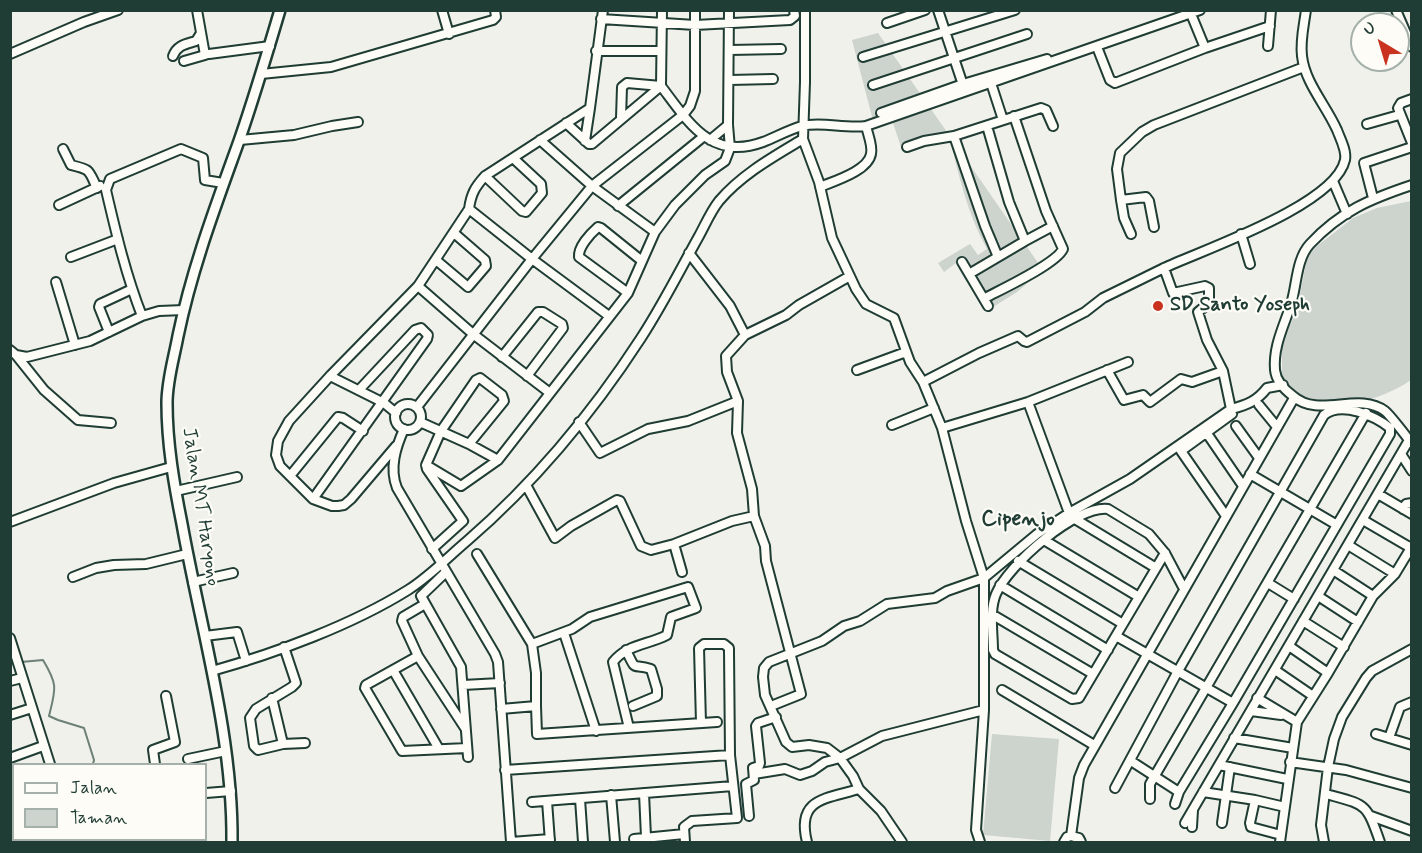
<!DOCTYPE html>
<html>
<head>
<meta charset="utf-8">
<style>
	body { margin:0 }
	#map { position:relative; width:1422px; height:853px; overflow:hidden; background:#f0f1eb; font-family:Mynerve,sans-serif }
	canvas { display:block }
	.frame { position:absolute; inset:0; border:12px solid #1f3d34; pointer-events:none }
	.legend { position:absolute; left:12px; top:763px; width:195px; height:78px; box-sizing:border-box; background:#fdfcf7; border:2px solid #a4b0a9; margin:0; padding:8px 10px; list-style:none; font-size:18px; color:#1f3d34 }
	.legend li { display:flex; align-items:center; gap:12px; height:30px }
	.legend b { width:30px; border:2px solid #a4b0a9 }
	.north { position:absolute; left:1350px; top:12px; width:60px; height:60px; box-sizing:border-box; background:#fdfcf7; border:2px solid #a4b0a9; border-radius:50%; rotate:322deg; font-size:16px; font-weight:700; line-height:24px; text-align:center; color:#1f3d34 }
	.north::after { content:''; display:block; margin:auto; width:21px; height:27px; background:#c8321e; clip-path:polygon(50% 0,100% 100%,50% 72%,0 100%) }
</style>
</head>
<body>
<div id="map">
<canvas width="1422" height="853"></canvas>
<div class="frame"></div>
<ul class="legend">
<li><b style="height:8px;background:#fdfcf7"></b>Jalan</li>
<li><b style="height:16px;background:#cdd3cd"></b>Taman</li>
</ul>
<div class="north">U</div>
</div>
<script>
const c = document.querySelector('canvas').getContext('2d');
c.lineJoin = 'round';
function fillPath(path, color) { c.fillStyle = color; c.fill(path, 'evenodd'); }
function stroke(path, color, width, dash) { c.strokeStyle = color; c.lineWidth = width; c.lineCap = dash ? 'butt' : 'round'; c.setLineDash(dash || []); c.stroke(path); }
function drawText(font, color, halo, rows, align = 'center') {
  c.font = font + ' Mynerve,sans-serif'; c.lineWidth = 4.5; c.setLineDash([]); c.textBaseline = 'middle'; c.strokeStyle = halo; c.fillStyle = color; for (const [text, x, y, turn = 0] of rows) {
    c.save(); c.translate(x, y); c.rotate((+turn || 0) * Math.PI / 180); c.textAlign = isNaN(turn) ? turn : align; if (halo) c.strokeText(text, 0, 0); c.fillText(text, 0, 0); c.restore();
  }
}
fillPath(new Path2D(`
	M878 33 1043 270 1017 292 990 309 960 260 944 272 938 263 970 244 978 255 987 249C968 215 959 177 950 139L902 150 893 123 875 128 852 40Z
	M1411 201V380C1381 400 1349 408 1312 401 1302 399 1291 392 1282 388V342L1297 310 1308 253 1353 218 1377 208Z
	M992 734 1059 739 1050 841 983 835Z`), '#cdd3cd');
stroke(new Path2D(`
	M10 663 43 660C58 685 56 688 49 716L58 720 84 728 94 760 93 764
	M122 840 124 842`), '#6c8077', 2);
const minor = new Path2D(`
	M442 10 449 34
	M805 10V82L803 139 819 182 832 238 856 289 866 304 894 318 910 362 923 382 942 428 966 521 984 578V710L976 830 980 842
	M938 10 964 88
	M1396 10 1412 47
	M1191 14 1205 48
	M601 19 695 25 790 20 795 16 794 10
	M887 23 925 10
	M1268 46 1271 10
	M1097 47 1110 80 1115 83 1205 48 1270 26
	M730 50 781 49
	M596 51H661
	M10 54 84 22 118 10
	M209 54 270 46
	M173 56C177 45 186 44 196 41L201 33
	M863 57 1015 10
	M184 61 205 55 197 10
	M261 74 331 67 493 20 496 17 495 10
	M730 80 773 79
	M991 83 1003 120
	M873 85 1027 34
	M1412 99 1401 103 1398 108 1412 143
	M881 113 963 84 1047 59
	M621 118 622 87 627 83 661 86C689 123 711 161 763 142 776 137 788 130 802 126 821 121 845 129 866 126L1200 10
	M566 123 589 144H592L661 86 662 10
	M1367 124 1399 115
	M987 126 1009 202 1025 241 1053 226
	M954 136 1041 108 1046 110 1053 126
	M240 140 294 135 332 126 358 122
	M540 140 592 186 655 232
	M710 140 728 125
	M585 141 590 108
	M907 147 924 141 954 136 985 226 998 257
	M63 149 71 165C91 170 88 169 97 188
	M485 176 522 211 526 212 542 193 541 184 513 158
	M1333 181 1347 214
	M820 187C834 181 868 171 871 154 873 146 868 135 866 126
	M1373 198 1364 163 1412 147
	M1121 200 1124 218 1131 234
	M59 205 100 186
	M618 206 703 137
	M469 209 532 259 609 316
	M1154 227 1149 201 1146 197 1121 200 1117 169 1120 153 1142 132 1154 125 1304 67
	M1241 234 1250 264
	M689 253 730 306 745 335
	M71 257 118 239
	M436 260 468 287 486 266 485 260 454 233
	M962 262 988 306
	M969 274 1025 241
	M56 282 75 345
	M418 286 473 334 550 393
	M628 293 579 257C578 247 590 234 598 227L601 228 642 261
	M985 298C1002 289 1056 264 1063 249L1046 211 1014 116
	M142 316C126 275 116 233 106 190L110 179 181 149 203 158 205 180 223 183
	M109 332 99 307 100 304 132 289
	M10 350 16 355 27 357 90 341 142 316 159 311 184 310
	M16 355 44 390 78 420 111 423
	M502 357 538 312H543L562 324 563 328 527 376
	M857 370 906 352
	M1107 370 1124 400 1143 395 1150 402 1181 379 1192 382 1223 371
	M330 376 384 403 396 413
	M923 382 979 353 1018 336 1024 341 1027 342 1085 312 1103 298 1164 268
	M1028 402 1069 513
	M395 417a13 13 0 1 1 26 0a13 13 0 1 1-26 0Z
	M1259 405 1277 427
	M417 407 532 259 592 186 683 115 690 106 695 91V10
	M1231 409 1223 371 1207 340 1198 312 1209 303V288L1205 286 1173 293 1164 268C1205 249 1335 205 1345 160 1347 151 1340 138 1337 130 1326 105 1305 83 1302 56 1300 41 1304 25 1306 10
	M420 422 469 444 498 460
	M579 422 600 453 648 429 688 421 738 401
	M892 425 934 408
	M1236 426 1259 458
	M942 428 1028 402 1128 362
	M404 429C396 447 389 468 397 488L495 654 498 662 511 842
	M1206 432 1243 486
	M1411 443C1408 438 1389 414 1385 411 1358 391 1319 419 1293 396 1285 390 1276 381 1275 370 1273 346 1284 326 1291 304 1297 285 1296 259 1310 244 1341 211 1370 199 1412 185
	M396 446 351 499 344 505 338 506H332L313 499 280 466 276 455 278 441 289 421 330 376 418 286 469 209C471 194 475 187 485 176L590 108 603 10
	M1401 454 1412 471
	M426 465 461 486 498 460 628 293 655 232 675 205 705 175 725 161 730 148 728 125 729 10
	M1250 474 1337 525
	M290 476 338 417 343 418 363 431
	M526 485 555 538 571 526 617 500 620 501 641 546 651 550 674 544 732 521 754 516
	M176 491 237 477
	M1378 494 1412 514
	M313 499 427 339 428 335 421 328 415 330 359 390
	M1403 509 1406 504 1412 503
	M1226 516 1181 451 1232 414
	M1075 519 1156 568
	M1363 520 1411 548
	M10 522 114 483 171 467
	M1044 540 1139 597
	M674 544 682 572
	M1348 545 1395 574
	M432 549 463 521 427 469 426 465 441 431 476 380 480 378 502 395 504 401 469 444
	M1165 553 1079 698 1072 699 995 654 993 650C993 633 989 610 996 594 1008 565 1076 505 1108 509L1149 534 1165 553 1184 589
	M477 554 532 644 536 673V706L501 709
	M1018 561 1123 624
	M1333 570 1373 596
	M446 572 421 596 461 667 468 757
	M73 577 96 568 114 565 146 564 187 554
	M193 582 233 573
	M1268 583 1294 599
	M1000 585 1108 650
	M1318 596 1358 622
	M425 604 403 617 402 621 418 656 465 728
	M993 615 1093 674
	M1303 621 1344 647
	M564 633 596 731
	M205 636 237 632 246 661
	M1116 636 1233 703
	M10 638 50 764
	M532 644 572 629 590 617 688 587 696 608 671 617 667 635C648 645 627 644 613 662L629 728
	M1289 646 1328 673
	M284 647 296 683 292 687 256 709 250 718 254 746 258 750 283 744 305 743
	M626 650C637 673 631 663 651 669L657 689V696L633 706
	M418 656 366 685 365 688 402 751 467 748
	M393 670 439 749
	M1275 670 1313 696
	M212 671C276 653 352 625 408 590 430 576 448 557 467 541 534 483 593 412 641 338 662 306 680 270 699 236 705 225 711 211 719 201 742 174 773 157 803 139
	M10 681 22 678
	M463 685 500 683
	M1002 690 1094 745
	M272 698 283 744
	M1257 698 1297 722
	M536 706 537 734 717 722
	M771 706 801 694 766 561 765 546 754 516 752 489 737 433 738 401 727 372 726 356 745 335 786 315 799 305 850 276
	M1251 711 1281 715
	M10 715 32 708
	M1376 734 1412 745
	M1234 738 1293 748
	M1389 738 1400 707 1412 702
	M10 758 43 746
	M188 759 226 751
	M1131 761 1179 792
	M1290 762 1346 770 1412 788
	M155 764 153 750 175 742 166 696
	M1219 765 1287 779
	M10 770 14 780
	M505 770 730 755
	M754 774 785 769 800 775 812 771 825 762 840 758 882 736 984 710
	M1115 788 1178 671 1324 415C1342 401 1375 416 1390 428V434L1233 703 1179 792 1175 804
	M1203 792 1255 800 1285 807
	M206 793 231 791
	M644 793 646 837
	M1326 794C1366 805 1366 802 1380 842
	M611 795 615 842
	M580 799 583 842
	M1150 799V784L1366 413
	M1255 800 1250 823 1251 827 1281 835
	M547 801 550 842
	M532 802 733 786
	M749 816 746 784 754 780 753 768 759 766 760 763 756 726 758 723 776 717
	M1371 816 1412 831
	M1185 823 1409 440
	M1222 823 1230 767
	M1192 827 1193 810
	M1071 836 1079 778 1084 765 1294 398
	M634 839 684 834
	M32 840 33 842
	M76 840 77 842
	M511 842 550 839
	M685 842 684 827 692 821 737 818 730 755 729 651V648L724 644H704L699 648 701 723
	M807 842C796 798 826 799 859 789
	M902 842 881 811 859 789 853 776 840 758 827 748 809 745 792 747 786 742 765 695 763 677 764 668 769 662 822 641 844 626 860 621 887 604 935 598 947 591 984 578 1037 534 1069 513 1130 479 1231 409C1247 405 1257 401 1267 388L1283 385
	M1064 842 1067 837 1071 836 1079 838 1081 842
	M1280 842 1297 722 1328 673 1373 596 1395 574 1412 546
	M1324 842 1321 825 1328 767 1334 739 1342 717 1366 678 1372 671 1412 649`);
const major = new Path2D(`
	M232 842C233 735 201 630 182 524 174 484 167 444 167 403 167 380 174 358 178 336 192 268 216 205 239 141 254 98 267 54 280 10`);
stroke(minor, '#1f3d34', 12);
stroke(major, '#1f3d34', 14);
stroke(minor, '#fdfcf7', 8);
stroke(major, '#fdfcf7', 9);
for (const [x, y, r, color] of [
	[1158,306,6,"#c8321e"]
]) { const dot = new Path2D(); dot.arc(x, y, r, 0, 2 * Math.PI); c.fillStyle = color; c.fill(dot); stroke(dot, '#fdfcf7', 2); }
drawText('bold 20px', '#1f3d34', '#fdfcf7', [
	["SD Santo Yoseph",1170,306]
], 'left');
drawText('20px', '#1f3d34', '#fdfcf7', [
	["Jalan MT Haryono",200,507,81]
]);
drawText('bold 22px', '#1f3d34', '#fdfcf7', [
	["Cipenjo",1018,520]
]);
</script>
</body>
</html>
